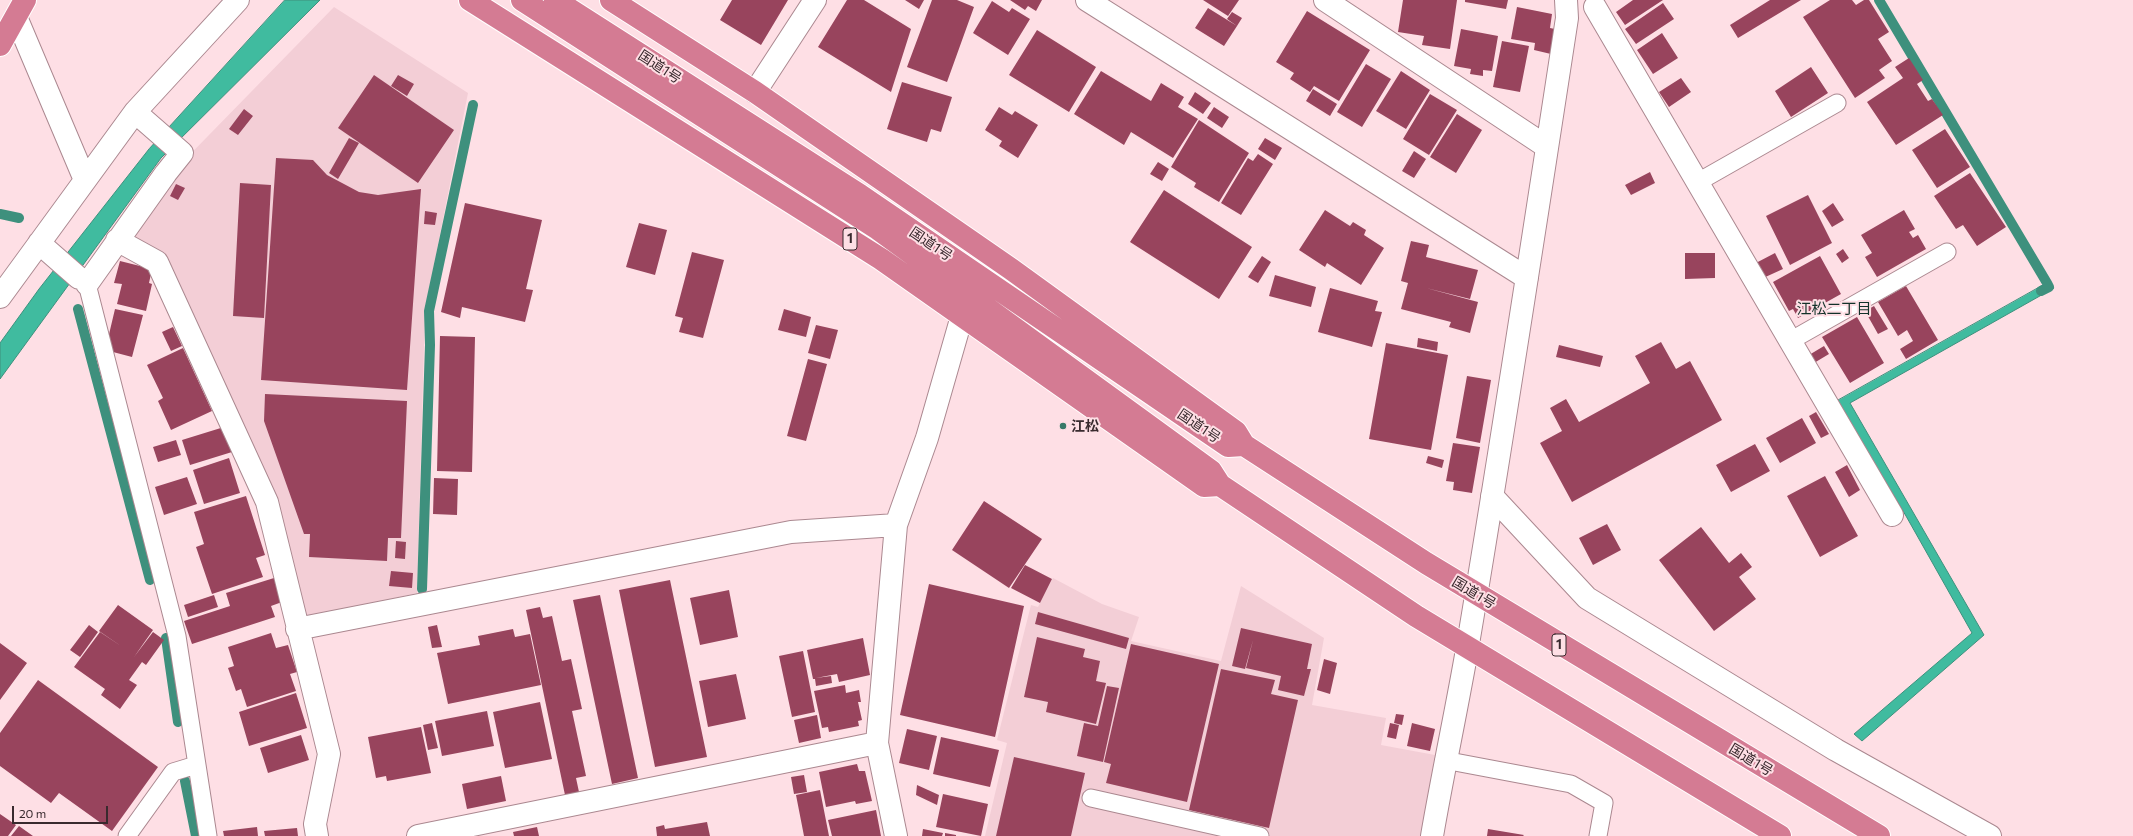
<!DOCTYPE html>
<html>
<head>
<meta charset="utf-8">
<style>
	body { margin:0 }
	#map { position:relative; width:2133px; height:836px; overflow:hidden; background:#fedfe5; font-family:Commissioner,sans-serif }
	canvas { display:block }
	.scale { position:absolute; left:12px; top:806px; width:96px; height:18px; box-sizing:border-box; border:2px solid #392a2e; border-top:0; padding-left:5px; font-size:12px; line-height:14px; white-space:nowrap; color:#392a2e; -webkit-text-stroke:3px #fedfe5; paint-order:stroke }
</style>
</head>
<body>
<div id="map">
<canvas width="2133" height="836"></canvas>
<div class="scale">20 m</div>
</div>
<script>
const c = document.querySelector('canvas').getContext('2d');
c.lineJoin = 'round';
function fillPath(path, color) { c.fillStyle = color; c.fill(path, 'evenodd'); }
function stroke(path, color, width, dash) { c.strokeStyle = color; c.lineWidth = width; c.lineCap = dash ? 'butt' : 'round'; c.setLineDash(dash || []); c.stroke(path); }
function drawText(font, color, halo, rows, align = 'center') {
  c.font = font + ' Commissioner,"Noto Sans JP",sans-serif'; c.lineWidth = 4; c.setLineDash([]); c.textBaseline = 'middle'; c.strokeStyle = halo; c.fillStyle = color; for (const [text, x, y, turn = 0] of rows) {
    c.save(); c.translate(x, y); c.rotate((+turn || 0) * Math.PI / 180); c.textAlign = isNaN(turn) ? turn : align; if (halo) c.strokeText(text, 0, 0); c.fillText(text, 0, 0); c.restore();
  }
}
fillPath(new Path2D(`
	M334 7 468 93 425 310 417 593 303 618 274 499 130 236 166 179Z
	M1053 578 1102 604 1139 617 1131 641 1221 661 1241 586 1324 638 1312 705 1386 718 1381 745 1435 755 1421 836H985L1007 743 997 740 1031 605 1038 607Z`), '#f3ced6');
const water = new Path2D(`
	M285 0H320L161 158 0 379V343L39 289 149 149Z
	M2049 282 2054 288 1850 403 1984 635 1862 741 1854 734 1972 633 1906 516 1837 401Z`);
fillPath(water, '#40bb9f');
stroke(water, '#3e907d', 1);
stroke(new Path2D(`
	M1879 0 2047 283 2049 287 2041 291
	M0 214 19 218
	M78 309 150 580
	M422 589 430 345 429 311 473 105
	M166 638 178 722
	M185 781 196 836`), '#3e907d', 10);
fillPath(new Path2D(`
	M732 0H788L761 45 720 20Z
	M847 0H864L911 29 891 92 818 47Z
	M905 0H924L919 9Z
	M932 0H957L974 7 947 82 907 67Z
	M1010 0H1042L1036 11 1028 6 1025 10Z
	M1203 0H1239L1228 16Z
	M1403 0H1457L1450 49 1422 45 1424 36 1398 32Z
	M1465 0H1508L1506 9 1465 2Z
	M1633 0H1663L1625 25 1616 12Z
	M1770 0H1801L1738 38 1730 25Z
	M1830 0H1852L1856 5 1864 0H1869L1889 32 1878 39 1892 61 1879 70 1885 78 1855 98 1803 17Z
	M992 1 1009 12 1012 8 1030 19 1008 55 973 33Z
	M1663 3 1674 19 1636 44 1625 29Z
	M1517 7 1552 14 1550 28 1555 29 1551 54 1534 50 1535 43 1511 39Z
	M1208 8 1237 26 1224 46 1195 28Z
	M1307 11 1370 50 1339 101 1314 86 1310 92 1290 79 1294 73 1276 62Z
	M1232 12 1242 18 1237 26 1227 19Z
	M1461 29 1498 36 1492 71 1483 70V76L1470 74 1471 69 1454 66Z
	M1037 30 1096 67 1069 112 1009 75Z
	M1662 33 1678 58 1653 74 1637 50Z
	M1502 41 1529 46 1520 92 1493 87Z
	M1909 58 1923 80 1917 84 1928 101 1932 99 1943 115 1896 145 1867 102 1903 78 1895 67Z
	M1366 64 1391 79 1362 127 1337 112Z
	M1811 67 1828 93 1791 117 1775 91Z
	M1101 71 1151 101 1161 83 1184 97 1178 107 1198 119 1173 158 1131 132 1124 145 1074 114Z
	M1401 71 1430 90 1406 129 1376 111Z
	M374 75 454 130 418 183 338 128Z
	M398 75 414 84 407 96 391 86Z
	M1681 78 1691 92 1669 107 1659 92Z
	M902 82 952 97 941 132 931 129 927 142 887 129Z
	M1313 89 1337 104 1330 116 1306 101Z
	M1195 92 1211 103 1203 114 1188 104Z
	M1430 94 1457 110 1429 155 1403 139Z
	M999 107 1012 115 1015 111 1038 125 1018 158 999 146 1002 141 985 130Z
	M1214 107 1229 117 1222 128 1207 118Z
	M244 109 253 116 238 135 229 129Z
	M1457 114 1482 130 1456 173 1430 157Z
	M1199 120 1249 153 1219 202 1194 187 1196 183 1171 167Z
	M1945 129 1970 167 1937 188 1912 150Z
	M349 138 359 143 338 179 329 173Z
	M1265 138 1282 148 1275 160 1258 149Z
	M1414 151 1426 159 1414 178 1402 171Z
	M1258 154 1273 164 1241 215 1221 203 1248 158 1253 161Z
	M276 158 313 160 327 175 359 192 378 195 421 189 407 390 261 380Z
	M1158 162 1169 169 1162 181 1150 174Z
	M1650 172 1655 183 1631 195 1625 185Z
	M1970 173 2006 227 1977 246 1963 225 1956 229 1934 196Z
	M240 183 271 185 264 318 233 316Z
	M176 184 185 188 178 200 170 196Z
	M1164 190 1252 247 1219 299 1130 242Z
	M1808 195 1832 243 1790 265 1766 216Z
	M465 203 542 220 526 289 533 290 525 322 462 307 460 318 441 312Z
	M1833 203 1844 220 1832 227 1822 211Z
	M1325 210 1350 226 1353 222 1366 230 1364 235 1384 248 1361 285 1327 263 1325 267 1299 250Z
	M1904 210 1915 229 1909 232 1913 238 1918 235 1926 249 1877 277 1865 257 1872 253 1861 235Z
	M425 211 437 213 435 225 424 224Z
	M639 223 667 230 655 275 626 267Z
	M1411 241 1429 245 1426 257 1478 270 1470 299 1426 288 1478 302 1470 333 1449 327 1451 322 1401 309 1408 283 1401 281Z
	M1843 249 1849 258 1842 263 1836 254Z
	M692 252 724 260 703 338 679 332 683 318 675 316Z
	M1685 253H1715V278L1685 279Z
	M1775 253 1783 269 1761 279 1754 264Z
	M1262 256 1271 262 1258 283 1248 277Z
	M1820 256 1841 294 1798 318 1793 309 1789 311 1773 282Z
	M120 261 152 269 149 283 152 284 146 311 117 304 122 284 114 283Z
	M1275 275 1316 287 1311 307 1269 296Z
	M1906 286 1938 340 1906 359 1900 349 1913 341 1907 330 1898 336 1878 302Z
	M1330 288 1378 301 1375 311 1382 312 1372 347 1318 332Z
	M1874 306 1888 329 1878 334 1865 311Z
	M115 309 143 315 132 357 113 352V349L106 347Z
	M784 309 811 317 806 337 778 330Z
	M1857 317 1884 363 1850 383 1822 337Z
	M816 325 838 330 830 359 808 353Z
	M173 327 182 346 171 351 162 332Z
	M440 336 475 337 472 472 437 471Z
	M1418 338 1438 342 1437 351 1417 347Z
	M1661 342 1676 369 1690 361 1722 420 1572 502 1540 443 1562 431 1550 408 1566 399 1579 422 1650 383 1635 356Z
	M1386 343 1448 355 1431 450 1369 439Z
	M1559 345 1603 356 1600 367 1556 357Z
	M1824 346 1829 354 1814 363 1809 355Z
	M183 348 212 411 171 430 158 401 163 398 147 365Z
	M808 359 827 364 806 441 787 436Z
	M1467 376 1491 380 1480 443 1456 438Z
	M265 394 407 401 401 538H388L387 561 309 557 310 534H304L264 421Z
	M1816 412 1829 434 1821 438 1809 416Z
	M1802 418 1816 443 1780 463 1766 438Z
	M224 427 232 452 190 465 182 440Z
	M176 440 181 455 158 462 153 447Z
	M1453 443 1480 447 1472 493 1453 490 1454 482 1446 481Z
	M1755 444 1770 471 1731 492 1716 465Z
	M1428 456 1444 460 1442 468 1426 463Z
	M229 458 240 493 204 504 193 470Z
	M1847 465 1860 490 1849 497 1835 472Z
	M1825 476 1858 536 1820 557 1787 496Z
	M187 477 197 504 164 515 155 487Z
	M434 478 458 479 457 515 433 514Z
	M246 496 265 555 256 558 263 577 212 594 196 547 204 544 194 512Z
	M984 501 1042 539 1009 588 952 550Z
	M1607 524 1621 550 1593 565 1579 538Z
	M1701 527 1729 563 1741 553 1752 567 1739 577 1756 599 1714 631 1659 560Z
	M396 541 406 542 405 559 395 558Z
	M1025 565 1052 579 1040 603 1011 588Z
	M391 571 413 573 412 588 389 586Z
	M274 578 282 602 271 606 275 617 192 644 184 621 230 606 226 593Z
	M670 580 707 757 655 767 619 590Z
	M929 584 1024 606 995 737 900 715Z
	M729 590 738 637 700 645 690 598Z
	M214 595 218 607 188 617 184 605Z
	M600 595 638 778 612 784 573 600Z
	M118 605 153 630 134 657 153 632 164 640 146 665 142 662 129 680 137 685 120 709 101 695 105 689 74 667 100 632 121 646 99 631Z
	M540 607 543 618 552 616 562 661 571 659 582 709 572 711 586 776 576 778 579 792 565 795 526 610Z
	M1038 612 1129 638 1126 649 1035 624Z
	M89 625 98 632 80 657 70 650Z
	M437 625 442 647 432 648 428 627Z
	M1241 628 1312 644 1307 669H1311L1304 696 1278 690 1281 676 1246 668 1253 640 1245 669 1232 666Z
	M513 629 515 637 530 634 541 685 448 704 437 653 480 645 478 636Z
	M271 633 276 648 288 645 297 672 290 674 296 691 247 707 241 689 236 691 228 668 234 666 228 647Z
	M1037 637 1085 649 1083 657 1100 661 1096 681 1106 683 1096 724 1046 712 1048 702 1024 697Z
	M863 638 870 675 839 682 837 674 816 678 831 676 832 683 816 686 815 679H813L807 650Z
	M0 643 27 663 0 700Z
	M1131 644 1219 664 1187 802 1106 783 1111 764 1104 762Z
	M803 651 815 712 792 717 779 656Z
	M1324 659 1337 663 1330 694 1317 690Z
	M1221 669 1275 680 1271 694 1298 700 1269 828 1189 810Z
	M736 674 746 719 708 727 699 681Z
	M38 680 158 767 112 831 59 793 51 803 0 766V733Z
	M845 685 846 693 859 690 861 702H858L862 720 858 721 859 726 829 732 828 727 822 728 814 691Z
	M1107 686 1119 688 1103 762 1077 756 1084 723 1098 726Z
	M296 693 307 728 249 746 239 712Z
	M540 702 552 759 505 768 493 712Z
	M487 711 494 746 442 756 435 721Z
	M1396 714 1404 715 1402 725 1394 723Z
	M817 715 821 738 799 743 794 720Z
	M432 723 438 748 428 750 423 725Z
	M1390 723 1399 725 1396 739 1387 737Z
	M1412 723 1435 729 1430 751 1407 746Z
	M421 727 431 773 387 781 386 776 376 778 368 737Z
	M907 729 937 736 929 770 899 763Z
	M301 735 309 760 268 773 260 748Z
	M941 737 999 750 990 787 933 774Z
	M1014 757 1085 773 1071 836H996Z
	M857 764 859 771H865L872 801 856 804 855 801 826 807 819 772Z
	M804 775 807 792 794 794 791 777Z
	M501 776 506 801 467 809 462 784Z
	M917 785 939 795 937 805 916 795Z
	M820 790 829 836H804L796 795Z
	M943 794 988 804 981 836 936 827Z
	M876 810 881 836H832L828 820Z
	M0 814 16 825 8 836H0Z
	M707 822 710 836H657L656 827 664 825 665 829Z
	M19 826 33 836H11Z
	M257 827 258 836H224L223 831Z
	M537 827 539 836H514L513 832Z
	M297 828 298 836H265L264 831Z
	M923 829 943 833 942 836H922Z
	M1488 829 1524 835 1523 836H1487Z
	M945 833 956 835V836H945Z`), '#98445d');
const lane = new Path2D(`
	M1698 182 1837 103
	M79 278 87 284 177 636 208 836
	M1790 341 1947 252
	M1444 760 1571 784 1604 803 1598 836
	M1091 798 1260 836
	M127 836 173 772 196 765`);
const street = new Path2D(`
	M1087 0 1527 278
	M1325 0 1547 147
	M1595 7 1892 515
	M16 17 85 180
	M755 92 815 0
	M117 240 157 262 267 502 329 754 315 824 317 836
	M39 243 79 278
	M87 284 166 173 182 153 135 112
	M0 297 135 112 238 0
	M1492 496 1587 598 1836 750 1990 836
	M297 629 791 532 896 525
	M418 836 877 743
	M896 836 877 743 896 525 927 438 962 316
	M1432 836C1443 772 1457 708 1468 644 1503 436 1535 227 1567 18L1566 0`);
const highway = new Path2D(`
	M470 0 881 259 1204 486 1220 485
	M522 0 878 229 1211 471 1220 485 1416 616 1780 836
	M555 0 860 195 1228 446 1244 445 1426 563 1879 836
	M611 0 755 92 1011 269 1236 432 1244 445
	M0 45 25 0`);
stroke(lane, '#ab8890', 19);
stroke(street, '#ab8890', 24);
stroke(highway, '#fff', 24);
stroke(lane, '#fff', 17);
stroke(street, '#fff', 22);
stroke(highway, '#d47b93', 22);
for (const [x, y, r, color] of [
	[1063,426,4,"#387968"]
]) { const dot = new Path2D(); dot.arc(x, y, r, 0, 2 * Math.PI); c.fillStyle = color; c.fill(dot); stroke(dot, '#fedfe5', 1.5); }
for (const [x, y, w] of [
	[850,239,14],
	[1559,645,14]
]) { const box = new Path2D(); box.roundRect(x - w / 2, y - 11, w, 22, 3); c.fillStyle = '#fedfe5'; c.fill(box); stroke(box, '#392a2e', 1); }
drawText('bold 13px', '#392a2e', null, [
	["1",850,239],
	["1",1559,645]
]);
drawText('14px', '#392a2e', '#fedfe5', [
	["国道1号",660,67,33],
	["国道1号",931,244,34],
	["国道1号",1199,426,34],
	["国道1号",1474,593,31],
	["国道1号",1751,760,31]
]);
drawText('bold 14px', '#392a2e', '#fedfe5', [
	["江松",1071,426]
], 'left');
drawText('15px', '#13322a', '#fedfe5', [
	["江松二丁目",1834,309]
]);
</script>
</body>
</html>
